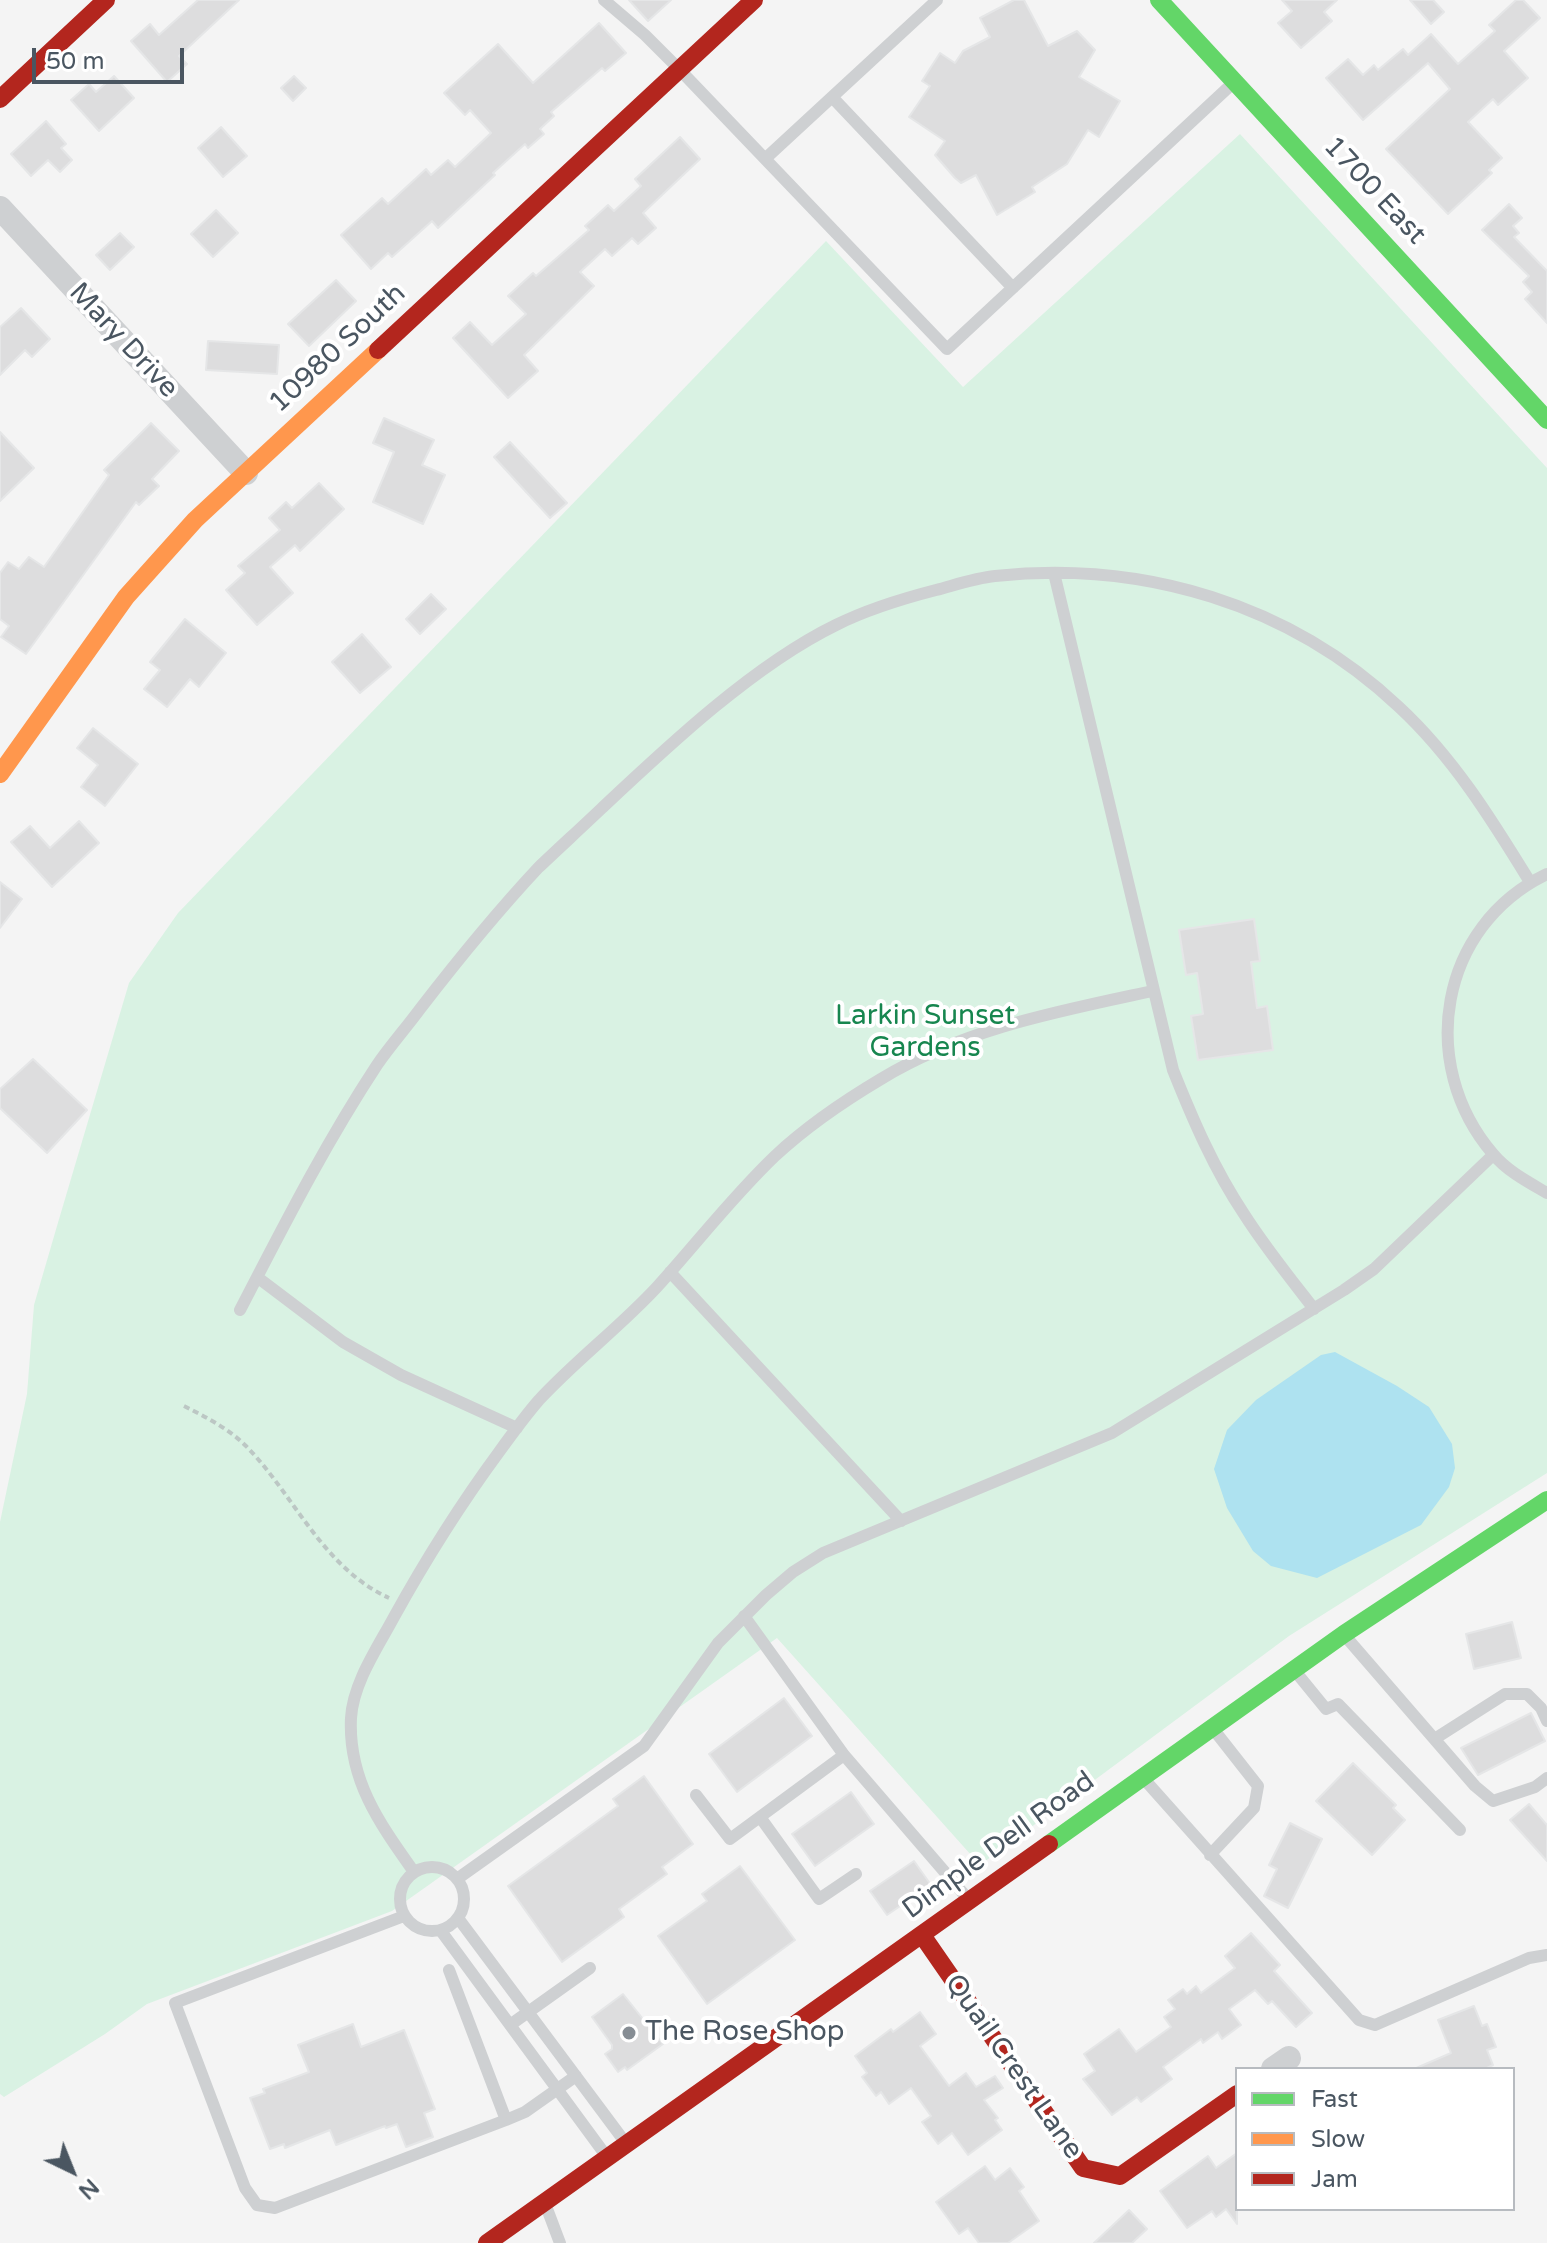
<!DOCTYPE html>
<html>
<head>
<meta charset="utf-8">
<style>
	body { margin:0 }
	#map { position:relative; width:1547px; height:2243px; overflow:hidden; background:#f4f4f4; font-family:"Varela Round",sans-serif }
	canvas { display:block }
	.legend { position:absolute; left:1235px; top:2067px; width:280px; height:144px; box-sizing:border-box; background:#fff; border:2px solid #b7bbc0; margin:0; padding:10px 14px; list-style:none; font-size:24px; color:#4a5661 }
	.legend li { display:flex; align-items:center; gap:16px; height:40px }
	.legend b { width:40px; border:2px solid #b7bbc0 }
	.north { position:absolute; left:32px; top:2131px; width:80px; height:80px; -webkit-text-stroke:6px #fff; paint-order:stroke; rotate:137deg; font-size:22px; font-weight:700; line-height:32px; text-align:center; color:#4a5661 }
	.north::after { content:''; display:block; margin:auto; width:28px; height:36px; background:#4a5661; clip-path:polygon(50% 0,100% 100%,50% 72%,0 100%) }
	.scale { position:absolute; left:32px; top:48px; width:152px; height:36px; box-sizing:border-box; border:4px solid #4a5661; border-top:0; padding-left:10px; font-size:24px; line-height:28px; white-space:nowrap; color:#4a5661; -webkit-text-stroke:6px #fff; paint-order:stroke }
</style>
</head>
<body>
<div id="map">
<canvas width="1547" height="2243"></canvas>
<ul class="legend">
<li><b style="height:10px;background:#63d668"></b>Fast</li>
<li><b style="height:10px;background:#ff974d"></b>Slow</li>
<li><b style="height:10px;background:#b3261e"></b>Jam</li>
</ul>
<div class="north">N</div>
<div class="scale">50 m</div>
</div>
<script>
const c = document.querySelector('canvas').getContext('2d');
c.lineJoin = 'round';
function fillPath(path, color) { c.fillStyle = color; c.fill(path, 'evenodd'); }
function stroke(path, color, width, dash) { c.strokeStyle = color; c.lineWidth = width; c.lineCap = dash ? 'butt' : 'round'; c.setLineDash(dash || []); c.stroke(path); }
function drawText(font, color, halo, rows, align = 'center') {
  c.font = font + ' "Varela Round",sans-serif'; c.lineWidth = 8; c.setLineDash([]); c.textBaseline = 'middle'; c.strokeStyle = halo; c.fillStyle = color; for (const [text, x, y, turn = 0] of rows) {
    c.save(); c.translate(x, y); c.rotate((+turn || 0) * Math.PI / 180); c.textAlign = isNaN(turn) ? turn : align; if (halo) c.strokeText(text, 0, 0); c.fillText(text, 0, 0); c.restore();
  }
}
fillPath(new Path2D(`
	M1240 134 1547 468V1473L1289 1636 980 1865 777 1638 392 1911 147 2004 105 2034 4 2097 0 2094V1522L27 1394 34 1305 57 1226 129 983 178 913 826 241 963 387Z`), '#d9f2e3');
fillPath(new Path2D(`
	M1335 1352 1397 1386 1429 1407 1452 1444 1455 1468 1449 1487 1421 1525 1317 1578 1271 1566 1253 1551 1227 1508 1214 1469 1227 1430 1256 1400 1321 1355Z`), '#aee2f0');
const building = new Path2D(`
	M198 0H239L179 56 187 64 167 82 131 41 150 24 159 35Z
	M629 0H671L648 21Z
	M1014 0H1024L1048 46 1077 31 1095 50 1079 77 1120 101 1099 137 1088 130 1067 164 1032 187 1035 192 997 215 976 175 961 183 955 178 935 155 945 141 909 117 930 86 922 81 940 53 955 63 963 51 990 37 980 18Z
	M1282 0H1337L1324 12 1332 21 1301 48 1278 23 1292 11Z
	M1410 0H1433L1444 12 1431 24Z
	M1516 0H1523L1540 18 1504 51 1528 78 1498 105 1493 99 1468 122 1502 158 1489 170 1492 173 1448 214 1386 149 1450 89 1428 63 1363 120 1326 78 1348 59 1363 75 1374 65 1378 70 1403 49 1408 55 1431 34 1458 64 1495 31 1489 25Z
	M599 23 626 53 605 71 602 68 551 112 554 116 540 129 544 134 528 148 525 144 493 173 495 175 438 228 432 221 392 257 388 253 371 269 341 235 382 198 388 204 426 169 431 175 448 160 455 167 491 133 470 110 465 115 444 93 498 44 533 83Z
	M114 76 134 98 99 131 71 100 89 84 96 92Z
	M294 76 306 88 293 101 281 88Z
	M46 121 66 144 61 148 72 160 60 172 48 160 31 176 11 154Z
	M221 127 247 156 223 177 198 148Z
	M680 137 700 159 643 213 656 228 638 244 632 238 612 256 605 249 580 272 594 286 524 355 538 371 508 398 453 338 470 322 492 345 526 314 508 296 533 273 536 276 589 230 585 226 608 205 614 211 641 186 635 179Z
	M1509 204 1522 218 1513 226 1519 233 1514 237 1547 271V323L1525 299 1532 292 1523 282 1529 276 1482 230Z
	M216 210 238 233 213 257 191 234Z
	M120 233 134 247 110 270 96 255Z
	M336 280 356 301 309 346 288 324Z
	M21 308 50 339 32 357 25 350 0 375V327Z
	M208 341 279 345 277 374 206 370Z
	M384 418 434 440 422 465 445 475 423 524 373 502 394 452 373 443Z
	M151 423 179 451 152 479 159 486 139 505 136 502 26 654 1 637 9 626 0 619V573L8 562 19 569 29 557 44 567 109 475 104 470Z
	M0 432 34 468 0 501Z
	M510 442 567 503 550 518 494 457Z
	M319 483 344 509 300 551 295 545 270 567 293 593 257 625 226 590 245 573 238 566 280 530 269 518 286 502 292 508Z
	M431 594 446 609 420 634 406 619Z
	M185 619 226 653 199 687 190 679 167 707 144 689 160 670 150 662Z
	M362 634 391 667 360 693 332 662Z
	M93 728 138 764 105 806 81 787 98 765 77 748Z
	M79 821 99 843 52 887 11 842 30 826 50 848Z
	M0 882 22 899 0 928Z
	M1254 919 1260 961 1251 962 1257 1008 1267 1006 1273 1050 1198 1060 1191 1016 1203 1014 1197 973 1186 975 1179 930Z
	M33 1059 87 1110 47 1153 0 1108V1089Z
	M1512 1622 1521 1658 1474 1669 1466 1634Z
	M784 1698 812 1736 737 1792 709 1754Z
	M1531 1713 1545 1741 1478 1775 1461 1748Z
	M1353 1763 1396 1805 1393 1808 1405 1820 1372 1855 1316 1801Z
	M644 1776 693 1844 662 1867 667 1874 619 1909 624 1917 562 1962 508 1886 618 1806 613 1799Z
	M851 1792 874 1824 815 1866 792 1834Z
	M1529 1804 1547 1825V1861L1510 1820Z
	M1290 1823 1322 1839 1288 1908 1264 1896 1277 1869 1269 1865Z
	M914 1861 931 1885 887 1915 870 1891Z
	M740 1866 795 1940 707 2004 658 1936 707 1901 702 1894Z
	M1251 1933 1280 1965 1274 1971 1312 2013 1296 2027 1272 2001 1268 2004 1255 1990 1229 2009 1241 2025 1222 2039 1218 2032 1203 2043 1201 2039 1163 2067 1172 2079 1141 2102 1137 2097 1112 2115 1083 2079 1095 2071 1084 2054 1119 2029 1136 2052 1171 2027 1164 2017 1175 2009 1168 2000 1183 1989 1187 1994 1196 1986 1201 1993 1235 1968 1225 1956Z
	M623 1994 663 2044 627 2070 625 2067 618 2072 605 2054 612 2049V2045L592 2017Z
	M1474 2006 1482 2026 1487 2024 1496 2047 1487 2050 1493 2065 1485 2069H1414L1451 2053 1438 2020Z
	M920 2012 936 2034 920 2046 949 2086 966 2073 976 2087 995 2076 1003 2088 984 2100 998 2118 995 2120 1002 2130 968 2155 952 2133 938 2144 922 2122 931 2116 911 2088 889 2104 881 2092 876 2096 862 2077 867 2073 855 2056 891 2029 893 2032Z
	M353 2024 361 2047 404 2030 435 2109 424 2113 433 2137 406 2147 397 2124 386 2128 385 2126 336 2145 330 2130 285 2148 284 2144 270 2149 250 2098 265 2093 263 2089 309 2072 298 2045Z
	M1237 2153V2224L1226 2209 1216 2217 1212 2211 1187 2228 1160 2191 1208 2156 1216 2168Z
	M985 2166 995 2180 1010 2168 1024 2187 1019 2191 1039 2221 1008 2243H979L968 2228 959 2234 936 2202Z
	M1129 2210 1147 2229 1132 2243H1094Z`);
fillPath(building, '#ddddde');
stroke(building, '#e5e6e7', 2);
stroke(new Path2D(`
	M184 1406C206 1417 229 1429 246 1446 295 1496 322 1567 389 1598`), '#bcc7c4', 4, [6, 4]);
stroke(new Path2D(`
	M604 0 645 35 679 69 947 349 1232 84
	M832 97 1013 288
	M766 158 937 0
	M1054 573 1173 1070C1193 1120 1214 1169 1244 1214 1265 1247 1290 1278 1314 1309
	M1547 874C1439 926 1416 1064 1493 1154 1507 1171 1528 1182 1547 1193
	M670 1272 901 1521
	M257 1277 343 1342 401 1375 517 1428
	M240 1310C283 1227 325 1144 377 1065 390 1046 406 1028 420 1009 457 961 496 913 538 868 559 848 581 828 602 808 669 745 754 665 836 625 868 609 901 599 936 590 955 585 975 578 995 576 1143 560 1290 604 1399 707 1453 757 1492 820 1530 882
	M744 1616 844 1755 968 1899
	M1346 1637 1475 1786 1493 1801 1535 1787 1547 1778
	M1295 1671 1326 1709 1338 1704 1460 1830
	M1436 1738 1505 1694H1527L1541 1708 1547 1721
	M1144 1779 1359 2020 1375 2025 1529 1958 1547 1955
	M696 1795 730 1839 844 1755
	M760 1817 819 1899 856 1874
	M1210 1855 1254 1808 1258 1786 1214 1730
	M400 1899a32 32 0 1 1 64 0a32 32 0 1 1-64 0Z
	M414 1872C380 1824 348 1780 351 1718 353 1683 378 1647 394 1617 426 1559 460 1505 499 1452 512 1434 525 1416 539 1400 576 1360 620 1327 657 1287 697 1243 732 1197 775 1156 806 1127 844 1101 881 1079 963 1029 1060 1011 1153 991
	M457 1879 644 1746 718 1643 766 1595 793 1572 823 1553 1112 1433 1344 1290 1374 1269 1493 1155
	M404 1916 175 2003 245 2188 257 2205 275 2208 506 2120 525 2112 576 2076
	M458 1918 625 2142
	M441 1931 607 2157
	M449 1970 506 2120
	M510 2025 590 1968
	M546 2206 560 2243`), '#ced0d2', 12);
stroke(new Path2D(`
	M0 208 246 473
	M1273 2069 1289 2058`), '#ced0d2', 24);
stroke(new Path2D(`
	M1159 0 1547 420
	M1049 1844 1344 1634 1547 1500`), '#63d668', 18);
stroke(new Path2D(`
	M0 774 126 597 195 520 378 350`), '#ff974d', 18);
stroke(new Path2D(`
	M0 99 106 0
	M378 350 754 0
	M922 1935 1083 2168 1120 2176 1237 2094
	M487 2243 1049 1844`), '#b3261e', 18);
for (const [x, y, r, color] of [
	[629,2033,8,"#868d94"]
]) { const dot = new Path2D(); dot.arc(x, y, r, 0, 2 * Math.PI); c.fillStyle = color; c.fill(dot); stroke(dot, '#fff', 3); }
drawText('28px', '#4a5661', '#fff', [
	["1700 East",1374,191,47],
	["Mary Drive",123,341,47],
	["10980 South",338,349,-43],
	["Dimple Dell Road",999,1846,-36],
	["Quail Crest Lane",1013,2067,55]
]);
drawText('28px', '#17864f', '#fff', [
	["Larkin Sunset",925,1017],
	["Gardens",925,1049]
]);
drawText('28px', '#4a5661', '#fff', [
	["The Rose Shop",645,2033]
], 'left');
</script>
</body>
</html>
